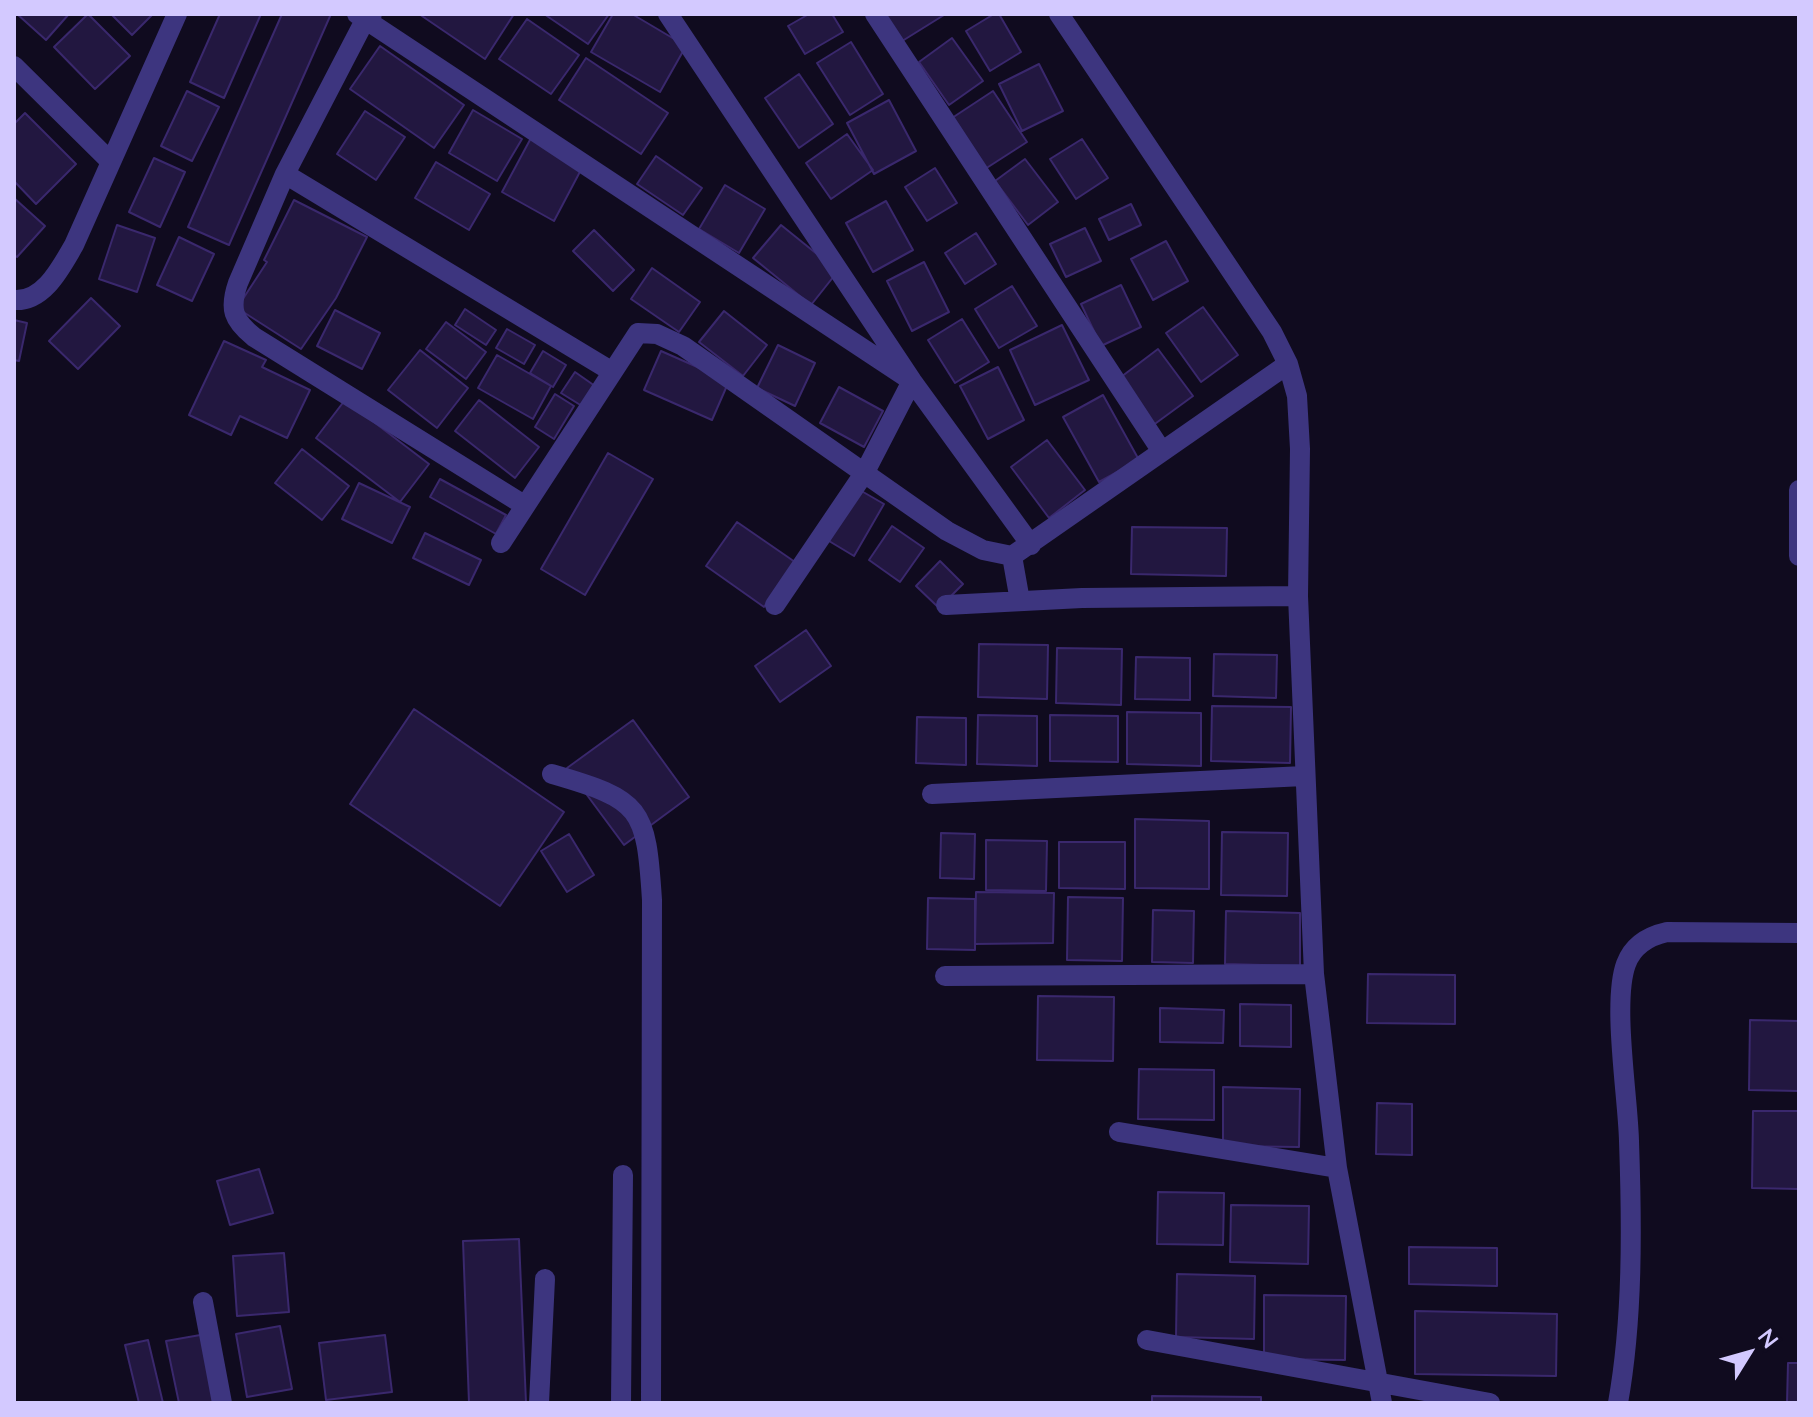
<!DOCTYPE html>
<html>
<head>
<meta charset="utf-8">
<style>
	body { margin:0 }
	#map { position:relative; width:1813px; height:1417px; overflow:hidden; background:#100b1f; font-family:Lato,sans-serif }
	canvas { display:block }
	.frame { position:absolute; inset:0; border:16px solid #d3c9ff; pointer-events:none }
	.north { position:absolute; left:1709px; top:1313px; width:80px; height:80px; -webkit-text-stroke:6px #100b1f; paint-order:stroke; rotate:53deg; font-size:22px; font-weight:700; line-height:32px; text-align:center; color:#d3c9ff }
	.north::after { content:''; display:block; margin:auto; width:28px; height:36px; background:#d3c9ff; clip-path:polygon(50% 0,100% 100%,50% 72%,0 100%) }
</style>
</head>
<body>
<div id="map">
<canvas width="1813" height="1417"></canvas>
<div class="frame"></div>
<div class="north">N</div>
</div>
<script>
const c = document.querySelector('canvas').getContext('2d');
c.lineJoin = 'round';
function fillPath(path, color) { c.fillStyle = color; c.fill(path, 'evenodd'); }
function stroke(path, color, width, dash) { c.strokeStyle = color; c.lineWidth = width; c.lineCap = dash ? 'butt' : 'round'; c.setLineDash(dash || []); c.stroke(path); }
const building = new Path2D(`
	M17 14H69L46 40Z
	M88 14 130 56 95 89 54 47Z
	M111 14H153L132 35Z
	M220 14H261L224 98 190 82Z
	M282 14H331L229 245 188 227Z
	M419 14H514L485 59Z
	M544 14H609L588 44Z
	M613 14H632L686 46 660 92 591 52Z
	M809 14H832L843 32 805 54 788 26Z
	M882 14H943L944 15 899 43Z
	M994 14H999L1021 52 990 71 966 31Z
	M527 19 579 55 551 94 499 59Z
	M952 38 983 81 949 105 919 62Z
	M851 42 883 94 850 115 817 63Z
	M380 46 464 105 434 148 350 89Z
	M586 58 668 113 641 154 559 100Z
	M1039 64 1063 111 1022 131 999 84Z
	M799 74 833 124 799 148 765 98Z
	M187 91 219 107 192 161 161 146Z
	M993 91 1027 142 985 169 952 118Z
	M889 100 916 151 874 174 847 123Z
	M473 110 522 139 497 181 449 153Z
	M365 111 405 137 376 180 337 154Z
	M25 113 76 164 36 204 14 181V124Z
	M847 134 873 170 831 199 806 163Z
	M531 138 583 166 554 221 502 192Z
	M1082 139 1108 178 1076 199 1050 159Z
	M656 156 702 188 683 215 637 184Z
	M154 158 185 172 160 227 129 212Z
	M1025 159 1058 202 1028 225 995 181Z
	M436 162 490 194 469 230 415 198Z
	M935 168 957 203 927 221 905 187Z
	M725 185 765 209 739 253 699 229Z
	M14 198 45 226 17 257 14 255Z
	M294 200 367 237 336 298 301 349 237 308 267 262 264 260Z
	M886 201 913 250 873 272 846 223Z
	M1131 204 1141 225 1109 240 1099 219Z
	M117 225 155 238 137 292 99 279Z
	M781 225 838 271 811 305 753 258Z
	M1085 228 1101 261 1066 277 1050 244Z
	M594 230 634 270 613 291 573 251Z
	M976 233 996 264 965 284 945 253Z
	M179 237 214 254 192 301 157 285Z
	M1166 241 1188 281 1153 300 1131 259Z
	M924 262 949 312 912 331 887 281Z
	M652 268 700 302 679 332 631 299Z
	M1121 285 1141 327 1101 346 1081 304Z
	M1012 286 1037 326 999 348 975 309Z
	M91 298 120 326 78 369 49 341Z
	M1203 307 1238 355 1201 382 1166 333Z
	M465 309 496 330 486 345 455 325Z
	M335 310 380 333 362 369 317 346Z
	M724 311 767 345 743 376 699 342Z
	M962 319 989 362 955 383 928 340Z
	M14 320 27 323 19 361 14 360Z
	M446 322 486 352 466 379 426 349Z
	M1062 325 1089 380 1035 405 1010 350Z
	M507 329 535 345 524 364 496 348Z
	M224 341 266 360 262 367 310 390 287 438 240 416 231 435 189 415Z
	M778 345 815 363 795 406 757 388Z
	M1158 349 1193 396 1152 426 1117 380Z
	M420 350 468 388 437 428 388 390Z
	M543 351 566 365 553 387 530 373Z
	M661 351 729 381 712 420 644 390Z
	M497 355 551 386 533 419 478 388Z
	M998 367 1024 420 988 439 960 386Z
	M575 372 595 386 582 406 561 393Z
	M839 387 883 411 864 447 820 423Z
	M555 394 574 406 554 439 535 427Z
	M1103 395 1139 460 1099 482 1063 417Z
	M345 400 429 464 400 502 316 438Z
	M479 400 539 447 515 478 455 431Z
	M1047 440 1085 490 1049 518 1011 467Z
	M302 449 349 486 322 520 275 483Z
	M608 453 653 479 585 595 541 569Z
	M440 479 506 515 496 534 430 497Z
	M359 483 410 507 392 543 342 519Z
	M858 489 884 504 854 556 829 541Z
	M737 522 795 562 764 607 706 566Z
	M892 526 924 548 900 582 869 560Z
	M1132 527 1227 528 1226 576 1131 574Z
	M425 533 481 560 469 585 413 558Z
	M940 561 963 584 939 608 916 586Z
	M806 630 831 666 780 702 755 666Z
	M979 644 1048 645 1047 699 978 697Z
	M1057 648 1122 649 1121 705 1056 703Z
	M1214 654 1277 655 1276 698 1213 696Z
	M1136 657 1190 658V700L1135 699Z
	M1212 706 1291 707 1290 763 1211 761Z
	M414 709 564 812 500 906 350 804Z
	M1127 712 1201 713V766L1127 764Z
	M978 715 1037 716V766L977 764Z
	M1050 715 1118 716V762L1050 761Z
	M917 717 966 718V765L916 763Z
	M633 720 689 797 624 845 567 768Z
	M1135 819 1209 821V889L1135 888Z
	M1222 832 1288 833 1287 896 1221 895Z
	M941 833 975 834 974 879 940 878Z
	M569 834 594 875 567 892 541 851Z
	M986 840 1047 841 1046 891 986 890Z
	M1059 842H1125V889L1059 888Z
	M976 892 1054 893 1053 943 975 944Z
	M1068 897 1123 898 1122 961 1067 960Z
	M928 898 975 899V950L927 949Z
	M1153 910 1194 911 1193 963 1152 962Z
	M1226 911 1300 913V966L1225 964Z
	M1368 974 1455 975V1024L1367 1023Z
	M1038 996 1114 997 1113 1061 1037 1060Z
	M1240 1004 1291 1005V1047L1240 1046Z
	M1160 1008 1224 1010 1223 1043 1160 1042Z
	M1750 1020 1799 1021V1091L1749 1090Z
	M1139 1069 1214 1070V1120L1138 1119Z
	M1223 1087 1300 1089 1299 1147 1223 1146Z
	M1377 1103 1412 1104V1155L1376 1154Z
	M1753 1111H1799V1189L1752 1188Z
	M259 1169 273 1213 230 1225 217 1181Z
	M1158 1192 1224 1193 1223 1245 1157 1244Z
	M1231 1205 1309 1206 1308 1264 1230 1262Z
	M519 1239 526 1403H469L463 1241Z
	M1409 1247 1497 1248V1286L1409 1284Z
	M284 1253 289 1312 237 1316 233 1256Z
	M1177 1274 1255 1276 1254 1339 1176 1337Z
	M1264 1295 1346 1296 1345 1360 1264 1359Z
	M1415 1311 1557 1314 1556 1376 1415 1374Z
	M280 1326 292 1389 247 1397 236 1334Z
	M206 1334 220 1403H179L166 1341Z
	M385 1335 392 1392 326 1400 319 1343Z
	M148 1340 163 1403H139L125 1345Z
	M1788 1363H1799V1403H1787Z
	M1152 1396 1261 1397V1403H1152Z`);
fillPath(building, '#221740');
stroke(building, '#3a286d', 2);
stroke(new Path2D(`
	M539 1403 545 1279
	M621 1403 623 1175`), '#3d357f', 20);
stroke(new Path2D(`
	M357 14 912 381 865 472 775 605
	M372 14 364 22 285 174 238 283C229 309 233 320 254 337L524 505
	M668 14 912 381 1031 545
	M875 14 1161 450
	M1059 14 1272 332 1288 364 1297 396 1300 449 1298 596 1314 974 1337 1168 1382 1403
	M14 66 111 162
	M285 174 611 371
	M14 300C44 302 61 267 74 245L177 14
	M1799 490V556
	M501 543 638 333 657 334 683 346 947 531 983 550 1012 556 1288 364
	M1012 556 1020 601
	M946 605 1082 598 1298 596
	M552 774C642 800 646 807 652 900L651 1403
	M932 794 1304 776
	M945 976 1314 974
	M1119 1132 1337 1168
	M203 1302 222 1403
	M1147 1340 1490 1403
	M1618 1403C1633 1319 1632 1226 1629 1141 1628 1097 1612 1002 1626 964 1633 945 1649 936 1667 932L1799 933`), '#3d357f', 20);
</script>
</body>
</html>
